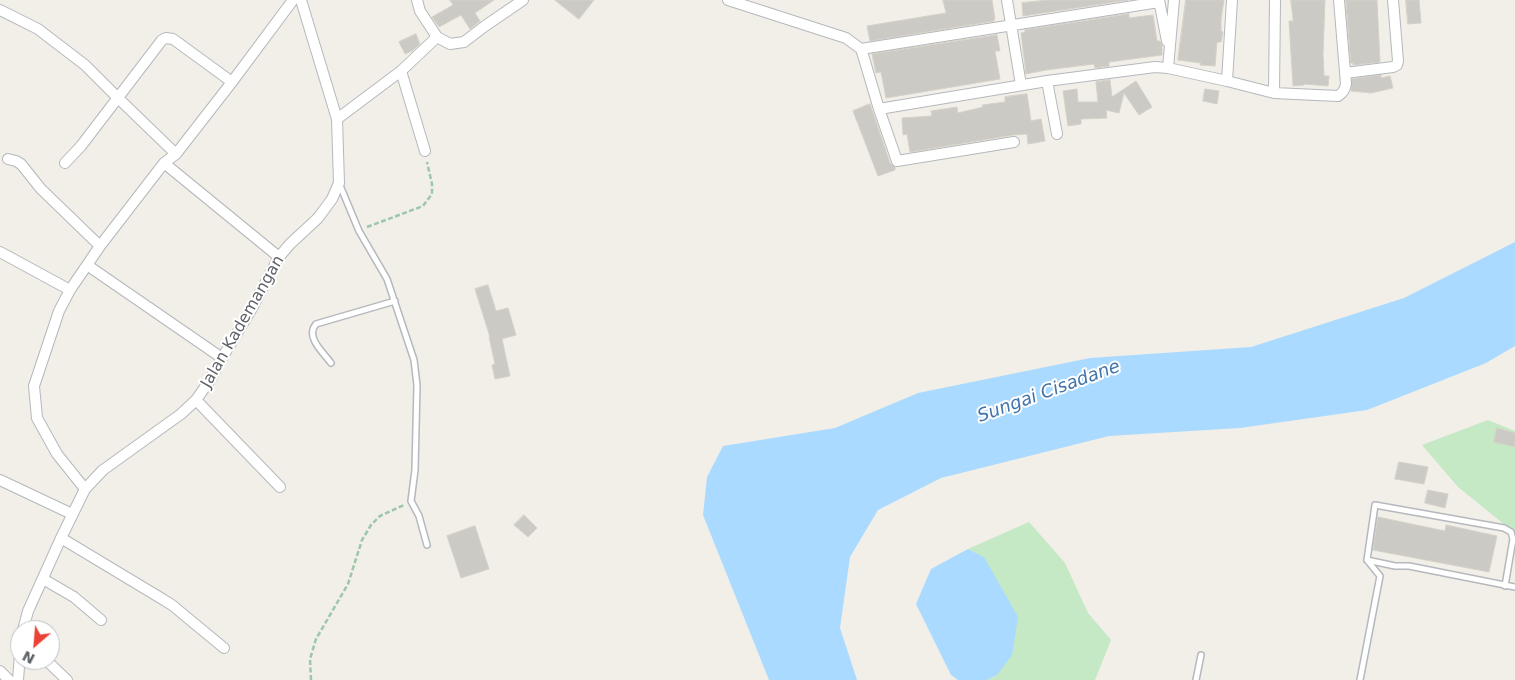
<!DOCTYPE html>
<html>
<head>
<meta charset="utf-8">
<style>
	body { margin:0 }
	#map { position:relative; width:1515px; height:680px; overflow:hidden; background:#f1efe8; font-family:"DejaVu Sans",sans-serif }
	canvas { display:block }
	.north { position:absolute; left:10px; top:620px; width:50px; height:50px; box-sizing:border-box; background:#fff; border:1px solid #bfc1c3; border-radius:50%; rotate:207deg; font-size:14px; font-weight:700; line-height:20px; text-align:center; color:#5f6368 }
	.north::after { content:''; display:block; margin:auto; width:18px; height:22px; background:#ea4335; clip-path:polygon(50% 0,100% 100%,50% 72%,0 100%) }
</style>
</head>
<body>
<div id="map">
<canvas width="1515" height="680"></canvas>
<div class="north">N</div>
</div>
<script>
const c = document.querySelector('canvas').getContext('2d');
c.lineJoin = 'round';
function fillPath(path, color) { c.fillStyle = color; c.fill(path, 'evenodd'); }
function stroke(path, color, width, dash) { c.strokeStyle = color; c.lineWidth = width; c.lineCap = dash ? 'butt' : 'round'; c.setLineDash(dash || []); c.stroke(path); }
function drawText(font, color, halo, rows, align = 'center') {
  c.font = font + ' "DejaVu Sans",sans-serif'; c.lineWidth = 4; c.setLineDash([]); c.textBaseline = 'middle'; c.strokeStyle = halo; c.fillStyle = color; for (const [text, x, y, turn = 0] of rows) {
    c.save(); c.translate(x, y); c.rotate((+turn || 0) * Math.PI / 180); c.textAlign = isNaN(turn) ? turn : align; if (halo) c.strokeText(text, 0, 0); c.fillText(text, 0, 0); c.restore();
  }
}
fillPath(new Path2D(`
	M1488 420 1515 431V533L1458 487 1422 445Z
	M1029 522 1065 563 1088 613 1111 640 1095 680H987L997 675 984 557 968 549Z`), '#c5e8c5');
fillPath(new Path2D(`
	M1515 242V346L1486 363 1367 410 1240 428 1109 436 941 478 878 510 850 557 840 628 857 680H769L703 515 707 477 723 446 835 428 918 393 1090 358 1251 347 1404 298Z
	M968 549 984 557 1018 617 1012 655 997 675 987 680H958L951 675 916 604 931 569Z`), '#aadaff');
const building = new Path2D(`
	M450 0H494L475 13 480 21 470 29 461 15 439 27 432 17 453 5Z
	M555 0H594L579 19Z
	M943 0H992L995 19H994V21L870 41 867 26 946 13Z
	M1049 0H1128L1023 16 1022 3Z
	M1186 0H1224L1221 19V31L1223 32 1221 42H1217L1215 66 1200 65 1201 63 1178 60Z
	M1291 0H1325L1323 54 1324 76H1329L1328 86 1304 84V85L1293 86 1289 21H1293Z
	M1346 0H1377L1380 62 1353 65V63H1351Z
	M1406 0H1419L1421 23 1408 24Z
	M1129 14V18L1153 15 1157 41H1160L1162 45V55L1109 62V66L1095 68 1094 64 1046 70 1026 74 1021 33 1025 32V30Z
	M416 34 420 44 412 51 405 54 399 42Z
	M997 35 1000 51H995L1000 79 886 98 881 72 876 73 872 54Z
	M1381 75V78L1390 76 1393 88 1371 93 1351 91 1352 79Z
	M1110 80 1112 97 1136 81 1152 107 1139 115 1124 93 1119 113 1106 110 1107 118 1081 119V124L1068 126 1063 91 1077 89 1078 102H1098L1096 82Z
	M1205 89 1219 91 1217 104 1203 101Z
	M1027 94 1031 121 1041 119 1045 141 1028 144 1027 134 1013 135 910 152 907 134 903 135 902 118 932 116 931 111 957 107 958 113 983 107 982 105 1005 102V97Z
	M870 104 890 163 895 167V170L878 176 853 111Z
	M488 285 496 311 508 308 516 335 502 339 510 376 495 379 492 365 495 364 489 337H490L475 289Z
	M1497 428 1515 433V447L1494 442Z
	M1399 462 1428 467 1424 484 1395 479Z
	M1428 490 1448 494 1445 508 1425 503Z
	M524 515 537 528 528 537 514 525Z
	M1378 517 1445 531 1446 525 1497 536 1489 572 1373 550Z
	M475 526 489 569 461 578 447 536Z`);
fillPath(building, '#cccac5');
stroke(building, '#d6d1c6', 1);
const service = new Path2D(`
	M339 183 359 231 387 279 414 360 417 385 415 470 411 501 419 516 427 545
	M331 363C323 352 305 337 316 324L395 301
	M1367 560 1375 505 1504 528 1511 532 1513 539 1505 586
	M1196 680 1201 655
	M1360 680 1380 576 1367 560 1395 566H1409L1515 587`);
const minor = new Path2D(`
	M417 0 420 11 437 37 450 44 464 42 485 26 523 0
	M728 0 846 38 861 49 863 55 879 109 897 161 1014 142
	M1007 0 1021 85
	M1159 0 1167 41
	M0 10 38 29 85 65 117 97 176 154
	M861 49 1159 2
	M1168 68 1174 0
	M401 71 437 37
	M1345 73 1393 67 1397 65 1398 61 1393 0
	M1047 81 1057 134
	M1227 81 1232 0
	M1274 93 1275 0
	M879 109 1047 81 1155 67 1168 68 1227 81 1274 93 1338 96C1343 93 1345 90 1346 84L1339 0
	M337 119 401 71 425 151
	M8 159 16 161 21 164 41 189 100 246
	M65 163 81 146 162 40 166 38 173 39 232 82
	M164 163 279 257
	M0 252 70 290
	M87 265 222 358
	M196 400 280 487
	M0 480 72 514
	M85 489 57 454 37 418 34 386 59 311 70 290 100 246 164 163 176 154 232 82 293 0
	M61 538 159 597 172 605 224 648
	M43 579 74 597 101 620
	M23 630 28 611 61 538 85 489 103 470 181 414 196 400 210 380 222 358 251 310 279 257 290 244 318 218 332 199 339 183 337 119 301 0
	M46 660 67 680
	M0 671 9 680
	M18 680 20 653`);
stroke(service, '#b5b8bc', 8);
stroke(minor, '#b5b8bc', 12);
stroke(new Path2D(`
	M367 227 423 206 432 194V184L427 162
	M311 680 310 659 316 639 348 584 362 540 371 525 380 516 404 505`), '#9cc7a9', 2.5, [5, 2.5]);
stroke(service, '#fff', 5);
stroke(minor, '#fff', 10);
drawText('16px', '#5f6368', '#fff', [
	["Jalan Kademangan",243,322,-60]
]);
drawText('italic 18px', '#4174aa', '#fff', [
	["Sungai Cisadane",1049,392,-20]
]);
</script>
</body>
</html>
